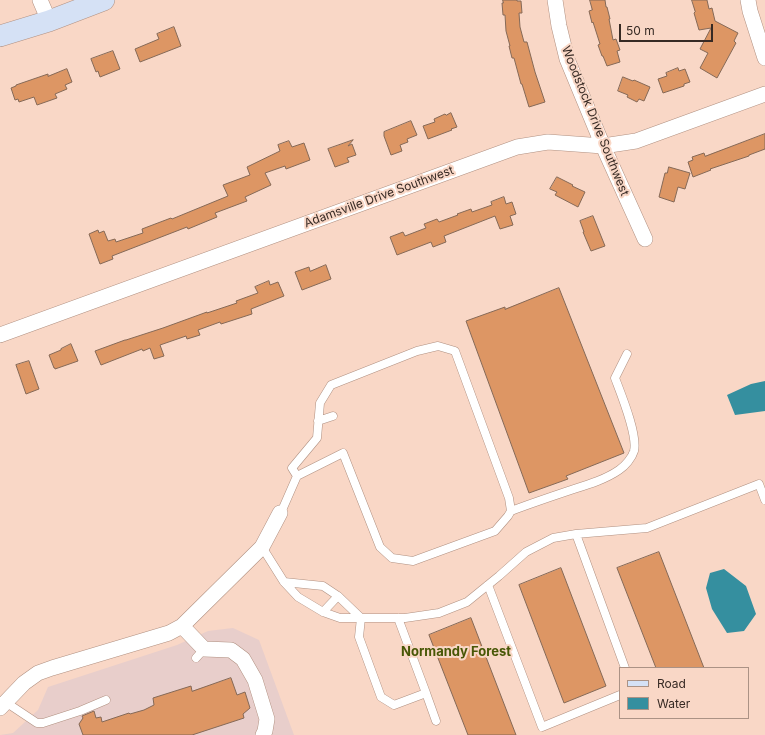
<!DOCTYPE html>
<html>
<head>
<meta charset="utf-8">
<style>
	body { margin:0 }
	#map { position:relative; width:765px; height:735px; overflow:hidden; background:#f9d7c6; font-family:Inter,sans-serif }
	canvas { display:block }
	.legend { position:absolute; left:619px; top:667px; width:130px; height:52px; box-sizing:border-box; background:#f9d7c6; border:1px solid #ab9285; margin:0; padding:5px 7px; list-style:none; font-size:12px; color:#372a24 }
	.legend li { display:flex; align-items:center; gap:8px; height:20px }
	.legend b { width:20px; border:1px solid #ab9285 }
	.scale { position:absolute; left:619px; top:24px; width:94px; height:18px; box-sizing:border-box; border:2px solid #372a24; border-top:0; padding-left:5px; font-size:12px; line-height:14px; white-space:nowrap; color:#372a24; -webkit-text-stroke:3px #f9d7c6; paint-order:stroke }
</style>
</head>
<body>
<div id="map">
<canvas width="765" height="735"></canvas>
<ul class="legend">
<li><b style="height:5px;background:#d5e1f5"></b>Road</li>
<li><b style="height:11px;background:#358f9f"></b>Water</li>
</ul>
<div class="scale">50 m</div>
</div>
<script>
const c = document.querySelector('canvas').getContext('2d');
c.lineJoin = 'round';
function fillPath(path, color) { c.fillStyle = color; c.fill(path, 'evenodd'); }
function stroke(path, color, width, dash) { c.strokeStyle = color; c.lineWidth = width; c.lineCap = dash ? 'butt' : 'round'; c.setLineDash(dash || []); c.stroke(path); }
function drawText(font, color, halo, rows, align = 'center') {
  c.font = font + ' Inter,sans-serif'; c.lineWidth = 4; c.setLineDash([]); c.textBaseline = 'middle'; c.strokeStyle = halo; c.fillStyle = color; for (const [text, x, y, turn = 0] of rows) {
    c.save(); c.translate(x, y); c.rotate((+turn || 0) * Math.PI / 180); c.textAlign = isNaN(turn) ? turn : align; if (halo) c.strokeText(text, 0, 0); c.fillText(text, 0, 0); c.restore();
  }
}
fillPath(new Path2D(`
	M233 628 259 640 294 735H0L13 733 38 710 48 687 177 645 208 631Z`), '#e8cecb');
fillPath(new Path2D(`
	M765 381V411L735 415 727 395 751 384Z
	M724 569 746 586 756 614 744 631 727 633 712 609 706 588 710 573Z`), '#358f9f');
const building = new Path2D(`
	M503 0H517V1H521L522 13H519L520 27 524 42H527L535 72 545 102 529 107 522 84H521L514 58H512L509 46H510L506 31 505 15H503L502 3H503Z
	M590 0H605L606 7H607L610 19H609L613 40 616 39 620 50 617 51 620 62 607 66 603 56H602L598 45 600 44 593 22 592 23 589 11 592 10Z
	M692 0H707L709 9 712 8 715 21 738 33 734 41 736 43 717 78 700 68 708 53 700 49 711 28 699 30 694 13 695 12Z
	M174 27 181 46 140 62 135 49 159 39 157 34Z
	M113 51 120 69 100 77 98 71 96 72 91 59Z
	M678 68 679 71 685 69 690 82 684 84V86L663 93 658 79 667 76 666 73Z
	M67 69 72 82 65 85 67 89 55 94 57 98 37 105 34 97 19 102 18 99 15 100 11 88 16 86V85L48 74V76Z
	M623 77 633 81 634 80 650 87 644 101 639 99 637 102 627 97 628 95 618 91Z
	M451 113 457 127 451 129 452 130 428 139 423 126 435 122 434 119 445 114 446 115Z
	M411 121 417 135 407 139 408 142 400 145 402 151 391 155 384 136V132Z
	M765 134V149L749 155V156L710 169 711 170 693 177 688 162 693 160 692 157 704 153 705 156Z
	M353 140 348 146 352 144 356 155 347 158 349 162 335 167 328 149Z
	M289 141 292 147 304 143 310 160 286 169 285 166 265 173 271 185 245 197 247 201 215 213 217 217 188 229 187 227 112 256 113 259 100 264 89 234 98 230 99 233 104 231 108 241 115 239 116 242 143 233 142 229 171 218 172 219 228 196 223 185 250 175 247 167 280 151 278 145Z
	M669 167 690 173 685 189 678 187 674 202 659 197 665 173H667Z
	M557 177 573 185 572 186 585 192 578 207 555 195 557 192 550 189Z
	M504 197 506 204 512 202 516 214 510 216 513 225 500 229 495 216 444 236 446 242 433 247 431 242 397 255 390 237 403 232 405 236 426 228 424 224 437 219 439 222 458 215 457 214 471 209 472 212 492 205 491 202Z
	M593 216 605 246 591 251 583 232H584L580 221Z
	M326 265 331 279 302 290 295 272 309 267 310 271Z
	M269 281 270 285 278 282 284 296 251 309 252 314 221 324 220 322 198 330 200 335 187 339 186 336 160 345 164 356 154 359 150 348 143 351 142 349 101 365 95 351 125 340H126L163 328 207 312V313L237 303 236 301 258 293 255 287Z
	M559 288 624 453 566 476 568 479 529 493 466 321 505 307V309Z
	M71 344 78 361 55 369V368H54L49 355 61 350V349Z
	M29 361 39 389 26 394 16 365Z
	M659 552 704 668H656L617 568Z
	M561 568 606 686 564 703 519 585Z
	M471 618 516 735H468L429 635Z
	M231 678 237 695 245 692 250 708 243 714 244 718 192 735H83L79 724 83 718 82 716 94 711 96 718 101 717 102 722 129 713 130 714 144 710 154 705 153 698 191 686 192 691Z`);
fillPath(building, '#dd9664');
stroke(building, '#856957', 1);
const lane = new Path2D(`
	M318 421 333 416
	M511 511C532 503 553 496 574 489 590 484 606 479 619 470 625 466 632 458 634 451 638 435 621 394 615 378L627 354
	M280 513 283 508 297 476 343 453 380 547 392 558 413 561 495 531 508 516 511 511 509 498 455 351 438 346 417 351 331 385 320 403 317 438 292 468 297 476
	M576 534 625 668
	M262 547 284 582 298 597 323 612 340 618H405L439 613 467 602 499 576 526 552 553 538 576 534 647 528 759 484 765 500
	M284 582 323 586 338 596 361 618
	M488 585 542 727 620 695
	M323 612 338 596
	M361 618 359 637 381 697 394 705 426 693 398 618
	M196 658 204 649
	M426 693 436 721
	M4 701 37 723H43L80 711 106 700`);
const street = new Path2D(`
	M40 0 49 21
	M555 0 559 26 567 59 603 146 645 239
	M748 0 750 11 765 58
	M0 335 517 147 548 142 603 146 636 141 765 94
	M182 626 204 649 231 650 243 659 255 680 267 719 265 731 263 735
	M0 708 24 683 38 673 52 668 169 633 182 626 262 547 280 513`);
const secondary = new Path2D(`
	M0 36 49 21 104 0`);
stroke(lane, '#b09081', 9);
stroke(street, '#b09081', 16);
stroke(secondary, '#b09081', 22);
stroke(lane, '#fff', 8);
stroke(street, '#fff', 15);
stroke(secondary, '#d5e1f5', 21);
drawText('12px', '#372a24', '#f9d7c6', [
	["Woodstock Drive Southwest",595,121,68],
	["Adamsville Drive Southwest",379,197,-20]
]);
drawText('bold 13px', '#485706', '#f9d7c6', [
	["Normandy Forest",456,652]
]);
</script>
</body>
</html>
